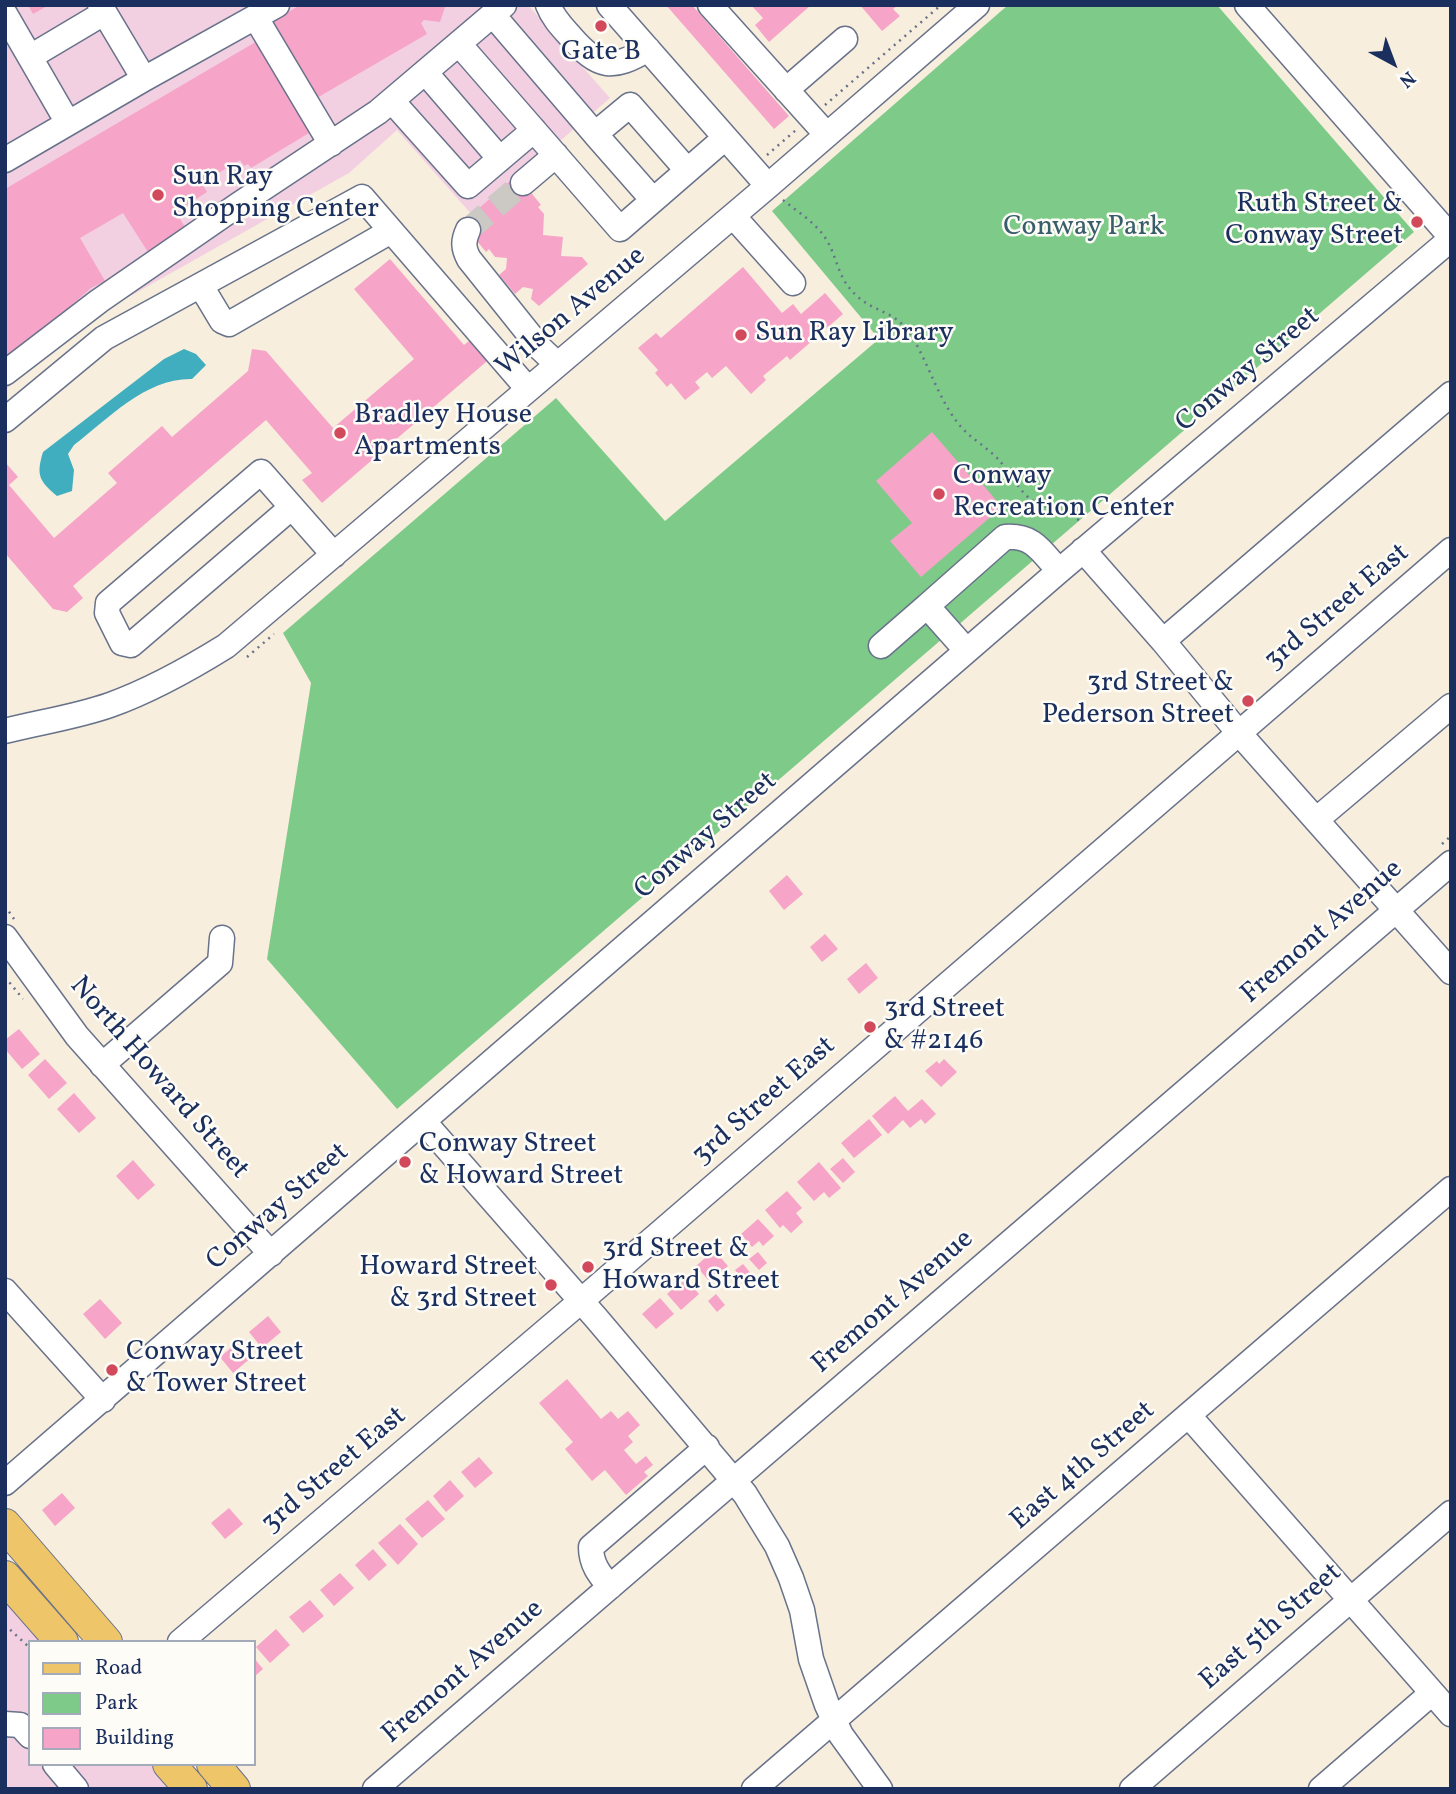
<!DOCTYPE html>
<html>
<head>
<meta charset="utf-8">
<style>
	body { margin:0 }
	#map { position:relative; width:1456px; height:1794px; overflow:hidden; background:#f8eedd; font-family:Vollkorn,serif }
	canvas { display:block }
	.frame { position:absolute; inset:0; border:7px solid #1b2f5e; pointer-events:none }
	.legend { position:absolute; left:28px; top:1640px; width:228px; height:126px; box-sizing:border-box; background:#fdfcf7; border:2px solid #a3aaba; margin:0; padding:9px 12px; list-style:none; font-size:21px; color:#1b2f5e }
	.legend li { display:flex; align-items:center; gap:14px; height:35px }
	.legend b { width:35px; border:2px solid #a3aaba }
	.north { position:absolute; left:1358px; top:28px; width:70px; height:70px; -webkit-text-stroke:5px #fdfcf7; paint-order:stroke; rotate:139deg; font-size:19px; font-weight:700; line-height:28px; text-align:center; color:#1b2f5e }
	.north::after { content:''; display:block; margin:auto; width:24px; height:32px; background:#1b2f5e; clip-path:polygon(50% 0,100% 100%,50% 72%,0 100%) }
</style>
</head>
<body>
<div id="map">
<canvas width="1456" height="1794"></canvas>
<div class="frame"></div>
<ul class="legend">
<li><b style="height:9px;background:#eec569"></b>Road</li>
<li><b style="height:19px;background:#7ecb89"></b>Park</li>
<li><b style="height:19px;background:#f6a4c8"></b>Building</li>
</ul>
<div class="north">N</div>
</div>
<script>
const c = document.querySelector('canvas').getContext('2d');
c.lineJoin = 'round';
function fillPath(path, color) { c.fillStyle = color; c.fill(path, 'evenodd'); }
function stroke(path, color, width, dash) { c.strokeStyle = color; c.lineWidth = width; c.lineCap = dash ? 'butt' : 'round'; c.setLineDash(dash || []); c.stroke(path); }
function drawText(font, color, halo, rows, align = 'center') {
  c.font = font + ' Vollkorn,serif'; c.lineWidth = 5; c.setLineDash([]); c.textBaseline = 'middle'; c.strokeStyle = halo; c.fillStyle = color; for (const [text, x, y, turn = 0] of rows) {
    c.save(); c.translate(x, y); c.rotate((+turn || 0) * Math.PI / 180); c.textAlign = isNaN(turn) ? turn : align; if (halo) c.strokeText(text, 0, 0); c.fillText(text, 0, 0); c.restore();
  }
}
fillPath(new Path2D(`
	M5 5H528L610 98 473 216 397 130 349 173 100 313 5 390Z
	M5 1595 46 1642H30V1764H154L175 1789H5Z`), '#f2d0e2');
fillPath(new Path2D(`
	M1008 5H1217L1414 232 397 1109 267 959 311 683 283 633 556 398 665 521 879 339 772 211Z`), '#7ecb89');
fillPath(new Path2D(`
	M184 349 196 354 206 365 192 379C146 378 109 418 74 445L68 454 74 470 72 491 57 496C39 481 36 475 43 452L164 359Z`), '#40aebe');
fillPath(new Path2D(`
	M28 5H49L33 14Z
	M300 5H440L445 7 440 22 424 20 421 23 427 34 315 99 270 23Z
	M666 5H692L789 116 774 129Z
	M751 5H811L769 42 755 25 763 18Z
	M860 5H898L893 9 900 16 882 31Z
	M259 40 314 130 251 168 248 164 244 166 240 160 202 183 207 192 176 212 186 229 148 252 123 213 80 238 105 281 91 288 66 310 69 319 59 327 53 320 5 357V189Z
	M517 175 541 205 538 207 544 214 543 235 563 237 561 256 582 257 588 264 539 306 531 299 533 289 523 287 515 294 499 275 506 269 507 258 495 257 489 249 486 252 462 223Z
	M390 259 464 345 475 336 493 356 322 503 302 480 312 473 266 420 73 586 83 598 67 612 53 609 5 553V462L18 477 9 485 54 538 117 483 108 473 162 426 172 437 248 371 252 349 266 351 333 428 414 359 354 289Z
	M743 267 782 313 793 304 801 314 825 293 843 314 790 360 787 356 763 376 766 380 751 394 726 366 712 378 707 372 695 382 700 388 685 400 671 383 667 387 655 373 658 370 638 348 656 333 661 338Z
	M932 432 969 475 972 472 1002 507 921 577 890 541 912 523 876 481Z
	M787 875 803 894 784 910 769 891Z
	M825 934 838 949 822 962 810 947Z
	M866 963 878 978 859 994 847 979Z
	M19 1029 40 1054 22 1069 5 1049V1040Z
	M45 1059 67 1083 49 1099 28 1075Z
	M944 1059 957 1072 941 1087 925 1071 937 1061 939 1064Z
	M74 1093 96 1118 79 1133 57 1109Z
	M895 1096 908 1111 922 1099 936 1114 925 1124 921 1119 910 1128 903 1120 888 1134 872 1116Z
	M869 1119 882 1135 854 1158 841 1143Z
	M843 1158 855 1172 843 1183 830 1169Z
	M133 1160 155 1185 138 1200 116 1176Z
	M819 1162 841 1188 829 1198 824 1192 814 1201 797 1182Z
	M787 1191 802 1208 796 1213 803 1222 791 1233 783 1225 780 1228 765 1210Z
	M758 1219 774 1236 763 1246 759 1241 752 1247 741 1234Z
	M714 1250 728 1266 710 1282 696 1266Z
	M758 1252 767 1263 759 1270 749 1259Z
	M743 1264 752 1275 744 1282 735 1270Z
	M685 1278 699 1294 681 1310 667 1294Z
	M716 1294 725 1305 717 1312 708 1301Z
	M660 1298 674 1314 656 1329 642 1314Z
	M100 1299 122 1323 105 1339 83 1314Z
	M268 1316 281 1332 262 1348 249 1332Z
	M239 1341 252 1357 233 1373 220 1357Z
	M567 1379 601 1419 611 1411 618 1419 628 1411 640 1425 628 1436 633 1442 624 1450 636 1464 646 1456 653 1465 644 1472 648 1476 626 1495 605 1470 592 1481 565 1449 573 1442 539 1403Z
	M479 1457 493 1473 475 1488 461 1472Z
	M450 1480 464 1496 446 1512 433 1496Z
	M62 1493 75 1508 55 1526 42 1510Z
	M428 1500 445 1519 422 1538 405 1519Z
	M229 1508 243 1524 225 1539 211 1523Z
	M400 1524 418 1544 398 1565 378 1543Z
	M373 1549 387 1565 369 1581 355 1565Z
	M340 1573 354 1588 334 1606 320 1590Z
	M310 1600 324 1616 303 1633 289 1617Z
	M276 1629 290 1645 270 1663 256 1647Z
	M254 1658 263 1669 254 1677Z`), '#f6a4c8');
stroke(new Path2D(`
	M468 230 523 183`), '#ccc8c4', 24, [24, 12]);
const minor = new Path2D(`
	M100 5 144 79
	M548 5C553 18 562 27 571 37 598 68 612 71 648 49
	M609 5 768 186
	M710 5 827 135
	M1247 5 1451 237
	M5 14 68 123
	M493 15 595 134 630 105 687 170
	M256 18 331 144
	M459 44 620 229 725 138
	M30 57 104 13
	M425 72 500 159
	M786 90 845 39
	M392 101 468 186 534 130
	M595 134 653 200
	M5 160 144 79 277 5
	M523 183 556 155
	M733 216 793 283
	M468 230C463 241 463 248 469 259L541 349 557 364
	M201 286 222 321 229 324 391 231
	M5 373 99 301 238 205 378 112 504 5
	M5 420 104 338 362 197 528 389
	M292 507 131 645 122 643 107 613 108 603 261 472 334 555
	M1083 550 1163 641 1238 732 1451 972
	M1163 641 1451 394
	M881 646 927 606
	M966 650 927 606 1005 537C1034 535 1041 551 1059 571
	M5 731C40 722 76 717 110 705 152 690 189 669 226 646L768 186 977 5
	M1316 820 1451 706
	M5 937 77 1036 271 1254
	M102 1065 220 963 222 938
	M424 1122 597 1319 745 1494 777 1546 791 1578 802 1610 811 1659 827 1705 841 1735 880 1789
	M5 1291 103 1400
	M1189 1416 1451 1714
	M5 1483 1059 571 1451 239
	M610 1587C599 1574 591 1564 591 1547L707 1447
	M180 1642 581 1301 1451 550
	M5 1724 20 1725 30 1736
	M55 1764 76 1789
	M375 1789 1451 863
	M754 1789 1451 1189
	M1132 1789 1451 1513
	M1321 1789 1432 1693`);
const major = new Path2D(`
	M5 1525 106 1642
	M5 1577 62 1642
	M169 1764 191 1789
	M213 1764 234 1789`);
stroke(minor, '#68728a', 27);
stroke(major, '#68728a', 34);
stroke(new Path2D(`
	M825 105 941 5
	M767 155 796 130
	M783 200C798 212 816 223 826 239 838 258 837 278 856 295 874 313 895 310 911 335 930 366 939 402 962 428 973 440 988 448 999 460 1009 472 1017 487 1029 498 1044 510 1067 509 1081 522
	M247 657 274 634
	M1442 844 1451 836
	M5 906 14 919
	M5 977 23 999
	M5 1625 30 1648`), '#68728a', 2.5, [2, 5]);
stroke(minor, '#fff', 24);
stroke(major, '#eec569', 32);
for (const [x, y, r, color] of [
	[601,26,7,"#d1495b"],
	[158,195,7,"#d1495b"],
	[1417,222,7,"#d1495b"],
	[741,335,7,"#d1495b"],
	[340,433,7,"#d1495b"],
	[939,494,7,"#d1495b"],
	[1248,701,7,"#d1495b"],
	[870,1027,7,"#d1495b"],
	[405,1162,7,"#d1495b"],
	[588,1267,7,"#d1495b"],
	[551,1285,7,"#d1495b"],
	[112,1370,7,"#d1495b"]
]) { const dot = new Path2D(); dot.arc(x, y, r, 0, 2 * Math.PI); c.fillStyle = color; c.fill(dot); stroke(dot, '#fdfcf7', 2.5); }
drawText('28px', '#1b2f5e', '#fdfcf7', [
	["Gate B",601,54,"center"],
	["Sun Ray",172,179],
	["Shopping Center",172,211],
	["Ruth Street &",1403,206,"right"],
	["Conway Street",1403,238,"right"],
	["Sun Ray Library",755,335],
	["Bradley House",354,417],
	["Apartments",354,449],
	["Conway",953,478],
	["Recreation Center",953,510],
	["3rd Street &",1234,685,"right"],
	["Pederson Street",1234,717,"right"],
	["3rd Street",884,1011],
	["& #2146",884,1043],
	["Conway Street",419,1146],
	["& Howard Street",419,1178],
	["3rd Street &",602,1251],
	["Howard Street",602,1283],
	["Howard Street",537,1269,"right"],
	["& 3rd Street",537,1301,"right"],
	["Conway Street",126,1354],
	["& Tower Street",126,1386]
], 'left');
drawText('28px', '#395e6b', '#fdfcf7', [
	["Conway Park",1084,229]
]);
drawText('28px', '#1b2f5e', '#fdfcf7', [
	["Wilson Avenue",572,313,-40],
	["Conway Street",1249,371,-40],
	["3rd Street East",1338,608,-40],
	["Conway Street",707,837,-41],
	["Fremont Avenue",1323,933,-41],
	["North Howard Street",158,1079,49],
	["3rd Street East",765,1102,-41],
	["Conway Street",279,1208,-41],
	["Fremont Avenue",894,1303,-41],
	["East 4th Street",1084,1467,-41],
	["3rd Street East",335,1471,-40],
	["East 5th Street",1272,1628,-41],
	["Fremont Avenue",464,1673,-41]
]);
</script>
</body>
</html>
